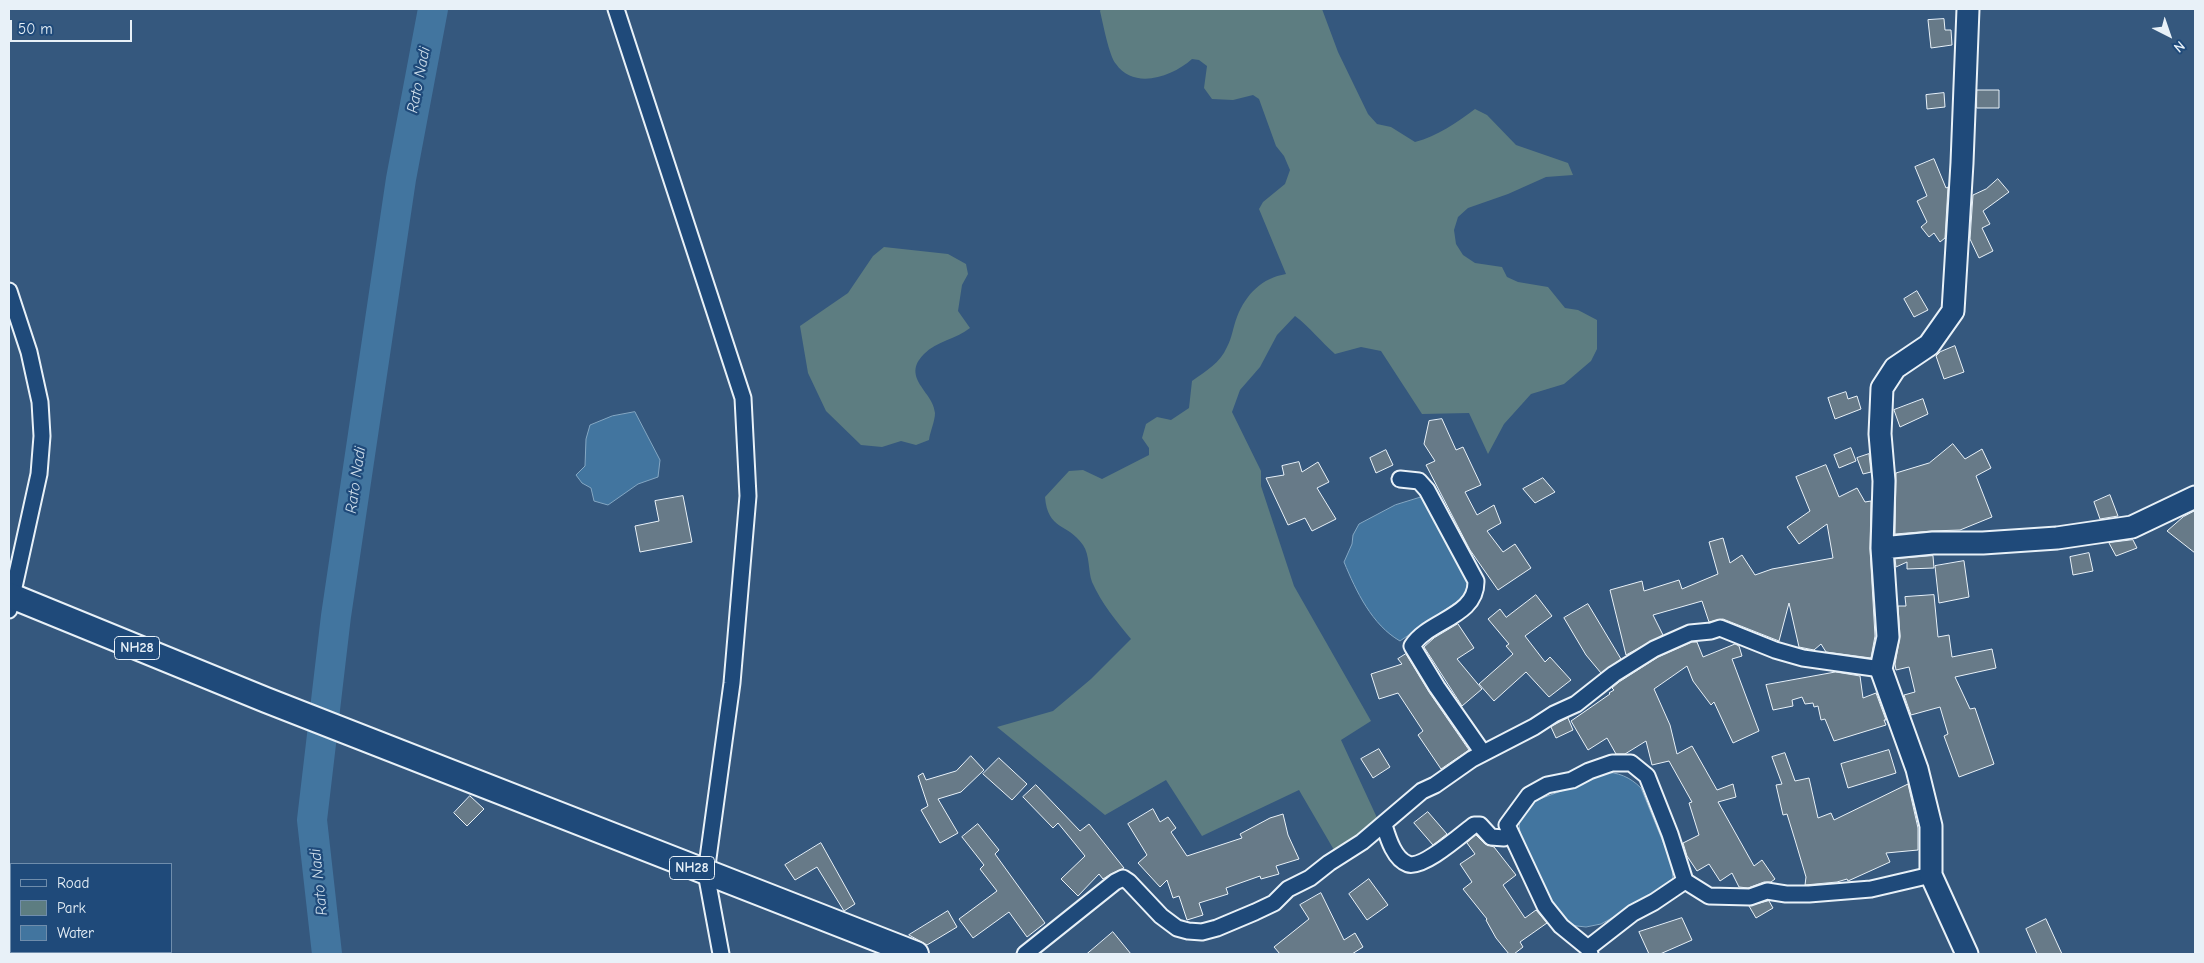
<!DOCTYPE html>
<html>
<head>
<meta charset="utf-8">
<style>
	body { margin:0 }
	#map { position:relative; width:2204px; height:963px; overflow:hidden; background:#35587e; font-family:"Comic Neue",sans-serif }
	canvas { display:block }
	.frame { position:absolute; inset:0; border:10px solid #e8f1f8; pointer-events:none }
	.legend { position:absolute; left:10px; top:863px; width:162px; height:90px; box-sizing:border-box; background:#1f4a7a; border:1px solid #6f8dac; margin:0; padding:6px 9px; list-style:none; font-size:15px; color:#e8f1f8 }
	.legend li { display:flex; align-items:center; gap:10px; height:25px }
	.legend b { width:25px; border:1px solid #6f8dac }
	.north { position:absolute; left:2144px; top:10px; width:50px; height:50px; -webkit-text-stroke:4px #1f4a7a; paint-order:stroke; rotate:139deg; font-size:14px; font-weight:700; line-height:20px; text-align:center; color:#e8f1f8 }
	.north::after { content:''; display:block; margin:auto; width:18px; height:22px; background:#e8f1f8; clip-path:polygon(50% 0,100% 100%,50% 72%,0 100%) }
	.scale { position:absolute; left:10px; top:20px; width:122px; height:22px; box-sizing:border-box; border:2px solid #e8f1f8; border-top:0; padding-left:6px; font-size:15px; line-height:18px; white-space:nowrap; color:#e8f1f8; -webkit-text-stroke:4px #1f4a7a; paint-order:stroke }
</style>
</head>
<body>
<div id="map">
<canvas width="2204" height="963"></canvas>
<div class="frame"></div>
<ul class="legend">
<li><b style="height:6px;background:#1f4a7a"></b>Road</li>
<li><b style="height:14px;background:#5d7d81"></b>Park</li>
<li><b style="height:14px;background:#42759f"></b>Water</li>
</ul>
<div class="north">N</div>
<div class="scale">50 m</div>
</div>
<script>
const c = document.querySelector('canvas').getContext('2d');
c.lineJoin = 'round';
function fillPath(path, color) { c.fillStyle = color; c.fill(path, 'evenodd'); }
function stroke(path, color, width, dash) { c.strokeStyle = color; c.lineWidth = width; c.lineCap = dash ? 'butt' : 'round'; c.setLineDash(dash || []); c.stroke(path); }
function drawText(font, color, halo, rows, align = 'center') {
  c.font = font + ' "Comic Neue",sans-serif'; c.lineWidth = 4.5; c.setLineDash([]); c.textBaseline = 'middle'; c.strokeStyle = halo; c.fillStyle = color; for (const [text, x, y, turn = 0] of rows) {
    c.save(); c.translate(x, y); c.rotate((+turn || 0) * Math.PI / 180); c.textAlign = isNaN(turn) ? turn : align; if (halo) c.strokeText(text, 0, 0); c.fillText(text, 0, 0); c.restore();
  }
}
fillPath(new Path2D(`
	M1101 9H1322L1338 52 1368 114 1377 124 1391 127 1415 142C1438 136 1456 123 1475 109L1487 115 1516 145 1568 163 1573 175 1546 177 1508 194 1468 208 1458 217 1454 230 1456 244 1463 255 1475 263 1502 267 1507 277 1518 282 1548 287 1565 308 1578 310 1597 320V349L1591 361 1564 384 1531 394 1504 424 1488 454 1469 413 1422 414 1381 351 1361 347 1335 354C1321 342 1310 327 1295 316L1277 335 1260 367 1240 390 1232 412 1261 471V486L1294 586 1371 721 1341 740 1379 822 1334 850 1299 790 1202 836 1166 780 1105 815 997 727 1053 711 1091 679 1131 639C1116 621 1102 604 1092 582 1088 571 1090 555 1083 545 1067 522 1048 531 1045 497L1069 471 1083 470 1102 479 1149 455V448L1142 438 1146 424 1157 417 1171 420 1189 408 1192 381C1206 371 1220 363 1227 347 1232 338 1233 327 1237 317 1246 294 1262 278 1286 274L1259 209 1263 202 1285 184 1290 170 1284 156 1276 146 1259 99 1253 95 1233 100 1212 99 1204 88 1207 66 1199 60 1192 59C1172 77 1134 90 1116 64 1109 56 1103 23 1100 11Z
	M884 247 948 254 966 264 968 274 962 285 958 311 970 328C956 339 937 341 924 354 900 378 934 392 935 413 935 421 930 432 929 440L916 445 901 441 882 447 861 445 826 411 808 373 800 326 848 293 873 256Z`), '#5d7d81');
const water = new Path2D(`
	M635 412 660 460 658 477 638 484 608 505 594 501 591 488 582 483 576 475 585 466 586 439 590 425 612 416Z
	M1422 497 1434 514 1474 590 1400 641C1372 625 1356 591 1344 562L1352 544 1353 535 1359 524 1395 505Z
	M1603 772C1618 772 1630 777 1641 788L1672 864 1673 884 1601 924 1586 927 1568 925 1554 907 1545 891 1520 834 1519 822 1523 814 1537 800 1583 783Z`);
fillPath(water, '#42759f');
stroke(water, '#84a7c3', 1);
stroke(new Path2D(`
	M327 954 312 820 336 616 401 179 433 9`), '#42759f', 30);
const building = new Path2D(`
	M1944 19 1945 30H1951L1952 45 1931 48 1928 20Z
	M1977 90H1999V108H1977Z
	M1944 93 1945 107 1927 109 1926 95Z
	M1934 159 1946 188 1948 187 1945 238 1940 242 1934 233 1929 237 1921 227 1927 222 1917 201 1927 196 1915 167Z
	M1998 179 2009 192 1983 211 1990 224 1982 228 1993 251 1979 258 1970 239 1973 195 1986 189Z
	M1917 291 1928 310 1914 317 1904 299Z
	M1955 346 1964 372 1944 379 1936 356 1940 352Z
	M1846 392 1848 399 1857 396 1861 409 1835 419 1828 398Z
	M1923 399 1928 414 1900 427 1894 410Z
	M1442 419 1456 450 1463 447 1481 485 1465 492 1477 515 1494 505 1501 523 1487 531 1503 552 1515 544 1531 568 1498 590 1470 550 1426 465 1435 461 1424 444 1429 421Z
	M1953 444 1965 459 1982 449 1991 468 1976 476 1992 517 1960 530 1932 531 1895 534 1896 473 1929 463Z
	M1851 448 1856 461 1839 468 1834 455Z
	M1386 450 1393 465 1376 473 1370 458Z
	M1869 454 1871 472 1863 474 1857 458Z
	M1299 462 1302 472 1318 462 1329 482 1317 488 1336 519 1312 531 1305 518 1288 525 1266 478 1284 475 1282 466Z
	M1826 465 1839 497 1857 488 1865 502 1871 501 1870 549 1875 636 1871 658 1826 652 1821 644 1814 650 1799 647 1789 603 1779 641 1723 619 1709 622 1702 601 1653 615 1663 635 1626 655 1610 590 1642 581 1644 591 1679 580 1682 589 1718 574 1709 542 1723 538 1730 563 1742 555 1755 575 1772 569 1833 558 1827 524 1799 544 1787 527 1810 511 1796 477Z
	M1543 478 1555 492 1535 503 1523 489Z
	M2110 495 2118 516 2100 519 2094 502Z
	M683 496 692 542 640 552 635 526 659 521 655 501Z
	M2195 511V553L2167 531 2183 517Z
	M2133 540 2137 548 2116 556 2109 543Z
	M2089 553 2093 571 2073 575 2070 557Z
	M1933 556 1934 568 1907 569V562L1896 567 1895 559Z
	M1964 561 1969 597 1939 603 1935 566Z
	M1536 595 1552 616 1525 636 1545 662 1550 657 1571 680 1549 697 1526 672 1494 701 1479 684 1513 654 1506 646 1509 644 1488 619 1500 609 1506 617Z
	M1934 595 1938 637 1949 635 1952 657 1992 649 1996 668 1955 677 1970 709 1975 708 1994 764 1959 777 1944 736 1948 734 1940 707 1911 715 1904 695 1915 692 1909 667 1896 670 1895 664 1900 636 1898 606H1906L1905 597Z
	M1588 604 1621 659 1601 673 1586 655 1564 618Z
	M1458 624 1474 648 1457 659 1482 689 1462 706 1424 647 1434 638Z
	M1692 642H1697L1703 657 1735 644 1739 646 1742 656 1732 659 1759 731 1733 743 1714 702 1711 705 1693 681 1687 666 1654 689 1670 725 1677 754 1692 746 1717 790 1733 784 1736 797 1718 802 1754 866 1762 860 1775 879 1771 882H1764L1748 888 1739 887 1732 873 1720 881 1709 864 1697 871 1687 856 1683 843 1699 835 1689 803 1692 802 1669 761 1652 765 1646 741 1625 754H1616L1607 738 1588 750 1571 721 1610 694 1609 693 1614 690 1612 688 1619 682 1658 657Z
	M1406 654 1429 692 1469 750 1441 769 1418 735 1423 731 1398 693 1379 699 1371 674 1402 664 1398 659Z
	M1836 672 1860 676 1863 698 1876 693 1886 720H1884L1886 725 1834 741 1825 719 1821 720 1818 706 1814 707 1813 703 1805 704 1802 697 1792 700 1793 706 1773 710 1766 685Z
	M1568 718 1573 730 1556 738 1551 727Z
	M1379 749 1390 767 1373 778 1361 759Z
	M1889 750 1896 773 1848 788 1841 764Z
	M1785 753 1795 781 1809 778 1818 818 1831 813 1834 820 1908 784 1918 828V850L1886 853 1890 862 1848 881 1847 879 1837 882 1805 885 1806 877 1795 840 1787 814 1783 815 1776 785 1782 784 1772 757Z
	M971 756 984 770 961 792 938 799 958 833 940 843 921 810 928 806 918 776 923 773 926 780 956 771Z
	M999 758 1027 784 1012 800 983 774Z
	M1036 785 1080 831 1089 824 1124 868 1111 874 1103 879 1099 874 1078 896 1061 879 1085 856 1058 823 1053 828 1023 797Z
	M470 796 484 809 467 826 454 813Z
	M1153 809 1160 822 1168 817 1176 828 1171 832 1187 856 1242 838 1240 834 1270 818 1283 814 1288 835 1299 859 1276 866 1279 874 1261 879 1260 876 1226 888 1228 894 1199 903 1203 915 1187 920 1179 896 1173 898 1167 880 1160 887 1138 863 1147 855 1128 824Z
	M1428 812 1447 834 1433 845 1414 823Z
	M978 824 999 850 995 854 1045 923 1027 937 1009 912 973 938 959 919 997 891 980 869 984 865 962 837Z
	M1476 835 1485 844 1494 847 1516 875 1503 885 1525 918 1536 910 1547 923 1520 942 1523 947 1514 954H1509L1496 938 1486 920 1487 919 1463 889 1472 882 1460 864 1475 854 1467 843Z
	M821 843 855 904 844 911 817 867 795 880 785 865Z
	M1369 879 1388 905 1367 920 1349 894Z
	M1321 893 1344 940 1355 933 1363 947 1352 954H1280L1274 947 1309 919 1300 905Z
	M1769 901 1773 908 1756 918 1749 906Z
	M948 911 957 927 927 945 909 935Z
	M1682 918 1692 940 1660 954H1649L1639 932Z
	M2046 919 2062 954H2037L2026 929Z
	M1113 932 1131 954H1087Z`);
fillPath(building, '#677a88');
stroke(building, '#e8f1f8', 1);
const street = new Path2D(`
	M616 9 743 398 748 496 732 683 706 873 721 954
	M9 291 29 352 40 402 42 436 39 474 9 610
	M1400 479 1419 481 1427 490 1476 581C1477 617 1428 620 1412 646L1437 687 1483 753
	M1384 825C1388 838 1394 859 1408 864 1423 869 1462 834 1474 825H1480L1491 837 1504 838 1511 834
	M1588 948 1561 926 1545 906 1507 825 1529 795 1547 785 1572 780 1589 771 1612 763H1631L1647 776 1670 834 1685 881
	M1025 954 1115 882 1123 878 1129 882 1161 916 1177 928 1188 931 1202 932 1217 928 1255 912 1274 903 1288 889 1310 878 1329 863 1362 842 1422 791 1435 785 1472 759 1534 727 1554 714 1576 704 1614 674 1654 649 1690 633 1711 631 1720 628 1775 650 1803 658 1881 669
	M1590 954 1588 948 1633 913 1654 902 1685 881 1709 896 1750 897 1767 891 1786 894H1809L1871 889 1931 875`);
const secondary = new Path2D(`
	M1882 548 1933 543H1983L2057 538 2132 527 2195 497
	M1967 954 1931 875V826L1917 769 1881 669 1888 637 1882 548 1884 481 1880 434 1882 388 1895 368 1929 345 1953 311 1962 163 1968 9`);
const primary = new Path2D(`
	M9 595 266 700 916 954`);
stroke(street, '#e8f1f8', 19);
stroke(secondary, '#e8f1f8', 25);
stroke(primary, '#e8f1f8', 28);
stroke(street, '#1f4a7a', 15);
stroke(secondary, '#1f4a7a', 21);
stroke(primary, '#1f4a7a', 24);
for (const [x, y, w] of [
	[137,648,45],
	[692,868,45]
]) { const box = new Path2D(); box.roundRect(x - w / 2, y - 11.5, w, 23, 4); c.fillStyle = '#1f4a7a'; c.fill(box); stroke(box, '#e8f1f8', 1); }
drawText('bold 14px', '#e8f1f8', null, [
	["NH28",137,648],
	["NH28",692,868]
]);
drawText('italic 16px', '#cfdeeb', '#1f4a7a', [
	["Rato Nadi",419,80,-79],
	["Rato Nadi",356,480,-82],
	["Rato Nadi",319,882,-96]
]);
</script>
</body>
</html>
